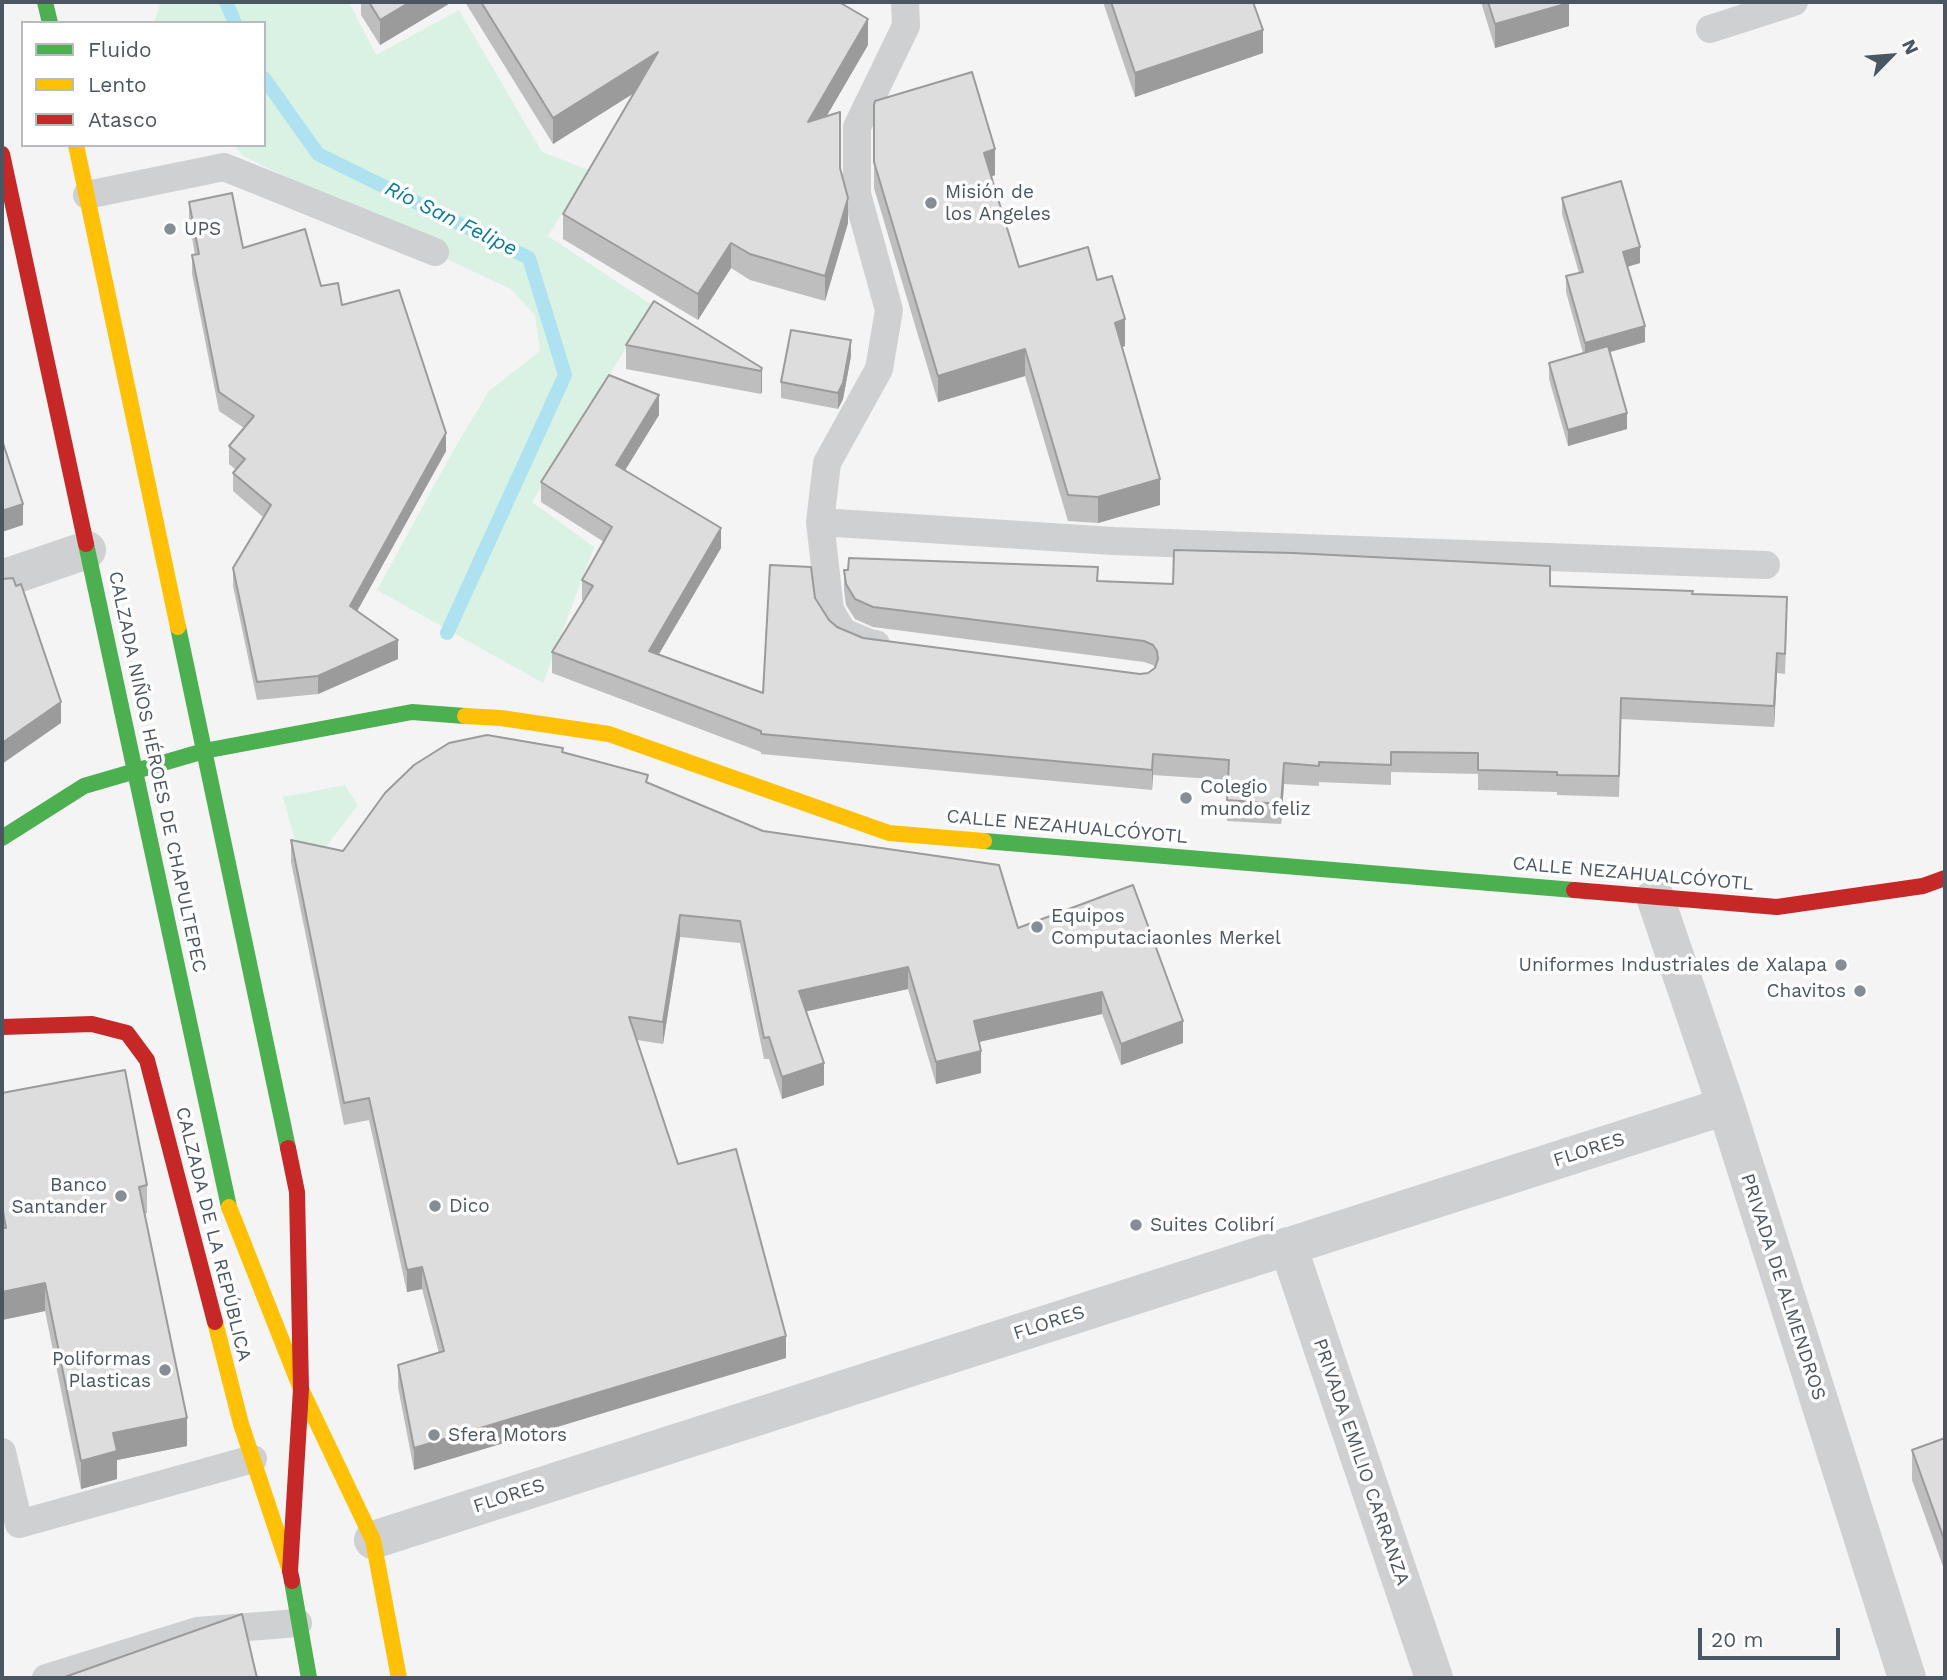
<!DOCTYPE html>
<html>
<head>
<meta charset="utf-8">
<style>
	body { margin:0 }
	#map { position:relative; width:1947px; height:1680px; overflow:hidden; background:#f4f4f4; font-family:"Work Sans",sans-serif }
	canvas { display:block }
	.frame { position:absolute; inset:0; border:4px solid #4a5661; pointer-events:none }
	.legend { position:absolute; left:21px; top:21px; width:245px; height:126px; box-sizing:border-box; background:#fff; border:2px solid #b7bbc0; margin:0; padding:9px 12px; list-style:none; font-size:21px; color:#4a5661 }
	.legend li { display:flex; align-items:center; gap:14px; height:35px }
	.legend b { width:35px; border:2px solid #b7bbc0 }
	.north { position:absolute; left:1856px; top:21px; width:70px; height:70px; -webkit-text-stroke:5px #fff; paint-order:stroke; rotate:65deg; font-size:19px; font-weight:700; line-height:28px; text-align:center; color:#4a5661 }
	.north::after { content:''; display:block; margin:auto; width:24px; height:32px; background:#4a5661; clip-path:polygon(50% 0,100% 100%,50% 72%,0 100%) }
	.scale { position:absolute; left:1698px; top:1628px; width:142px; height:32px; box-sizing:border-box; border:4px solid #4a5661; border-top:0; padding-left:9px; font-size:21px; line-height:24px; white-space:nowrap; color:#4a5661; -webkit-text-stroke:5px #fff; paint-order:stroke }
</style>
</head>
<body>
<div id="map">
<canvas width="1947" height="1680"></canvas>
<div class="frame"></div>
<ul class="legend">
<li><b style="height:9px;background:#4caf50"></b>Fluido</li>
<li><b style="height:9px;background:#ffc107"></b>Lento</li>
<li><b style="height:9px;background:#c62828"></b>Atasco</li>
</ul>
<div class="north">N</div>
<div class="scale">20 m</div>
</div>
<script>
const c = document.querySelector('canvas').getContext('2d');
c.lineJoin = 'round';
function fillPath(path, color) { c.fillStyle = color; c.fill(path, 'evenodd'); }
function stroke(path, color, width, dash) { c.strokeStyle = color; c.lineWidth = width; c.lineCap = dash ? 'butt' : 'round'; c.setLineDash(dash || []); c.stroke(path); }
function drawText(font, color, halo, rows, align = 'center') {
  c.font = font + ' "Work Sans",sans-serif'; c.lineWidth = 7; c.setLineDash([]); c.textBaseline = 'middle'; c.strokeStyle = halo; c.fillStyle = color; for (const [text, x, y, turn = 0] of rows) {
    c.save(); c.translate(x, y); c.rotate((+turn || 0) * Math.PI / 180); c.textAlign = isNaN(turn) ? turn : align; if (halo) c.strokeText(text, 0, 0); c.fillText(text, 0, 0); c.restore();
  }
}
fillPath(new Path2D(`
	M161 2H349L376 55 459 10 542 152 589 170 548 236 652 305 532 502 594 547 543 683 377 590 452 453 489 391 540 351 535 315 511 289 453 262 242 155 235 145H264V23H154Z
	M345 785 358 805 318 857 298 851 283 797Z`), '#d9f2e3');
stroke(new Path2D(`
	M226 2 235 23
	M264 78 318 154 529 258 565 375 447 633`), '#aee2f0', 14);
stroke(new Path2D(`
	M1710 29 1794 2
	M87 195 224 167 435 252
	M820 522 1113 541 1766 565
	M876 644 869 643 843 632 830 610 820 522 827 463 879 369 889 310 857 194V127L906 26 905 2
	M2 1452 19 1524 253 1459
	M46 1678 197 1631 298 1623`), '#ced0d2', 28);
stroke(new Path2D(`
	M2 579 87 550
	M1655 897 1726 1106 1907 1678
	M1288 1246 1434 1678
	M373 1540 1726 1106`), '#ced0d2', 38);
stroke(new Path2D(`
	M45 2 50 23
	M86 544 229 1207
	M178 627 288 1148
	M2 838 84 786 204 751 412 712 465 716
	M984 841 1574 890
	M292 1581 309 1678`), '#4caf50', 16);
stroke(new Path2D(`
	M76 145 178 627
	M465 716 501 718 609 734 889 833 984 841
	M229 1207 301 1389 373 1540 399 1678
	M215 1322 241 1424 290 1571`), '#ffc107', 16);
stroke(new Path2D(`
	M2 154 86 544
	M1574 890 1777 907 1923 886 1945 878
	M2 1027 92 1024 127 1033 147 1060 215 1322
	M288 1148 297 1192 301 1389 290 1571 292 1581`), '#c62828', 16);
fillPath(new Path2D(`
	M361 2H452L380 45 361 15Z
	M465 2H839L868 45 826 117 840 168 848 223 825 301 750 280 731 268 698 320 563 239V214L634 93 553 144Z
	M1103 2H1253L1263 53 1135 97Z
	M1481 2H1568L1569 26 1495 48Z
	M874 105 995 175 991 177 1019 267 1097 280 1125 346 1122 347 1160 505 1098 523 1068 521 1025 376 938 402 874 188Z
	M1562 198 1640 263 1627 267 1645 342 1610 352 1627 429 1568 446 1549 379V363L1583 353 1566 292V276L1579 273 1562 214Z
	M189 202 243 248 321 286 342 305 446 451 357 611 398 659 318 694 257 700 233 586V568L263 517 233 491V473L236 470 229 464V446L244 428 219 411 192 274V255H195L189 220Z
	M626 345 762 368V391L761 394 626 369Z
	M851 356 843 399 838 409 781 398V382Z
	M659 415 625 470 721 548 659 654 763 693 815 598 829 620 837 627 863 638 1140 674 1148 673 1155 668 1153 665 1144 662 873 627 855 619 846 605 844 590V570L1173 584 1550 586 1692 594 1787 617 1785 674 1777 673 1774 727 1621 719 1619 797 1557 795V792L1478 790V774L1391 772V785L1319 782V786L1284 784 1281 824 1227 821 1228 780 1153 775 1152 790 761 754V752L552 673V652L583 601 582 600V580L604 542 541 502V482Z
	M563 752 648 783 763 831 1018 928 1183 1043 1121 1065 1102 1014 979 1042 981 1073 936 1084 908 989 806 1011 824 1085 782 1099 769 1059H764L740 943 680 937 663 1044 637 1040 678 1164 786 1358 414 1470 398 1387V1365L439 1353 422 1289 407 1292 369 1120 344 1125 291 862V840L343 851Z
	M2 1093 147 1185V1213L145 1214 187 1446 117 1460V1479L81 1489 45 1311 2 1320Z
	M1945 1438V1572L1912 1480V1450Z`), '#bebebf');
fillPath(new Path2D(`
	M410 2H452L380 45V20Z
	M1569 3V26L1495 48V24Z
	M868 19V45L808 148V122Z
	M1263 30V53L1135 97V73Z
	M658 52V78L553 144V118Z
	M995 149V175L984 179V153Z
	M848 198V223L825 301V276Z
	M731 243V268L698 320V294Z
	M1640 247V263L1623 268V252Z
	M1125 319V346L1115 349V323Z
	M1645 326V342L1585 359V343Z
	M851 340V356L843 399 838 409V393Z
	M1025 349V376L938 402V376Z
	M762 368V391L761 394V371Z
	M659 395V415L616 485V465Z
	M1627 413V429L1568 446V430Z
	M446 433V451L350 624V606Z
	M1160 479V505L1098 523V497Z
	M23 504V525L2 532V511Z
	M721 528V548L649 671V651Z
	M398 640V659L318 694V676Z
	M1777 653V673L1774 727V706Z
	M61 702V723L2 764V743Z
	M1153 754V775L1152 790V770Z
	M1284 763V784L1281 824V804Z
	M680 915V937L663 1044V1022Z
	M908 967V989L799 1013V991Z
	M1102 992V1014L974 1043V1021Z
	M1183 1021V1043L1121 1065V1044Z
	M981 1051V1073L936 1084V1062Z
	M824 1063V1085L782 1099V1077Z
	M422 1267V1289L407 1292V1270Z
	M45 1283V1311L2 1320V1292Z
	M786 1336V1358L414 1470V1448Z
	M187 1418V1446L117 1460V1479L81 1489V1461L113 1433Z`), '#9b9b9b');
const building = new Path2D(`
	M369 2H410L380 20Z
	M481 2H839L868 19 808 122 840 112V168L848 198 825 276 750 254 731 243 698 294 563 214 658 52 553 118Z
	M1111 2H1253L1263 30 1135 73Z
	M1488 2H1568L1569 3 1495 24Z
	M972 72 995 149 984 153 1019 267 1088 247 1097 280 1112 276 1125 319 1115 323 1160 479 1098 497 1068 495 1025 349 938 376 874 162V105L875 101Z
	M1621 181 1640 247 1623 252 1645 326 1585 343 1566 276 1583 272 1562 198Z
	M232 193 243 248 305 229 321 286 338 283 342 305 399 290 446 433 350 606 398 640 318 676 257 682 233 568 271 505 233 473 245 459 229 446 254 416 219 392 192 255 199 254 189 202Z
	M654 301 762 368 761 371 626 345Z
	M791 330 851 340 843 383 838 393 781 382Z
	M1608 346 1627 413 1568 430 1549 363Z
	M609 375 659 395 616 465 721 528 649 651 763 693 770 565 811 567 815 598 829 620 837 627 863 638 1140 674 1148 673 1155 668 1158 659 1157 651 1153 645 1144 641 873 607 855 599 846 584 844 570H848L849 558 1098 567 1097 581 1173 584 1174 550 1293 553 1550 566V586L1693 591 1692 594 1787 597 1785 654 1777 653 1774 706 1621 698 1619 776 1557 775V772L1478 770V753L1391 752V765L1319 762V766L1284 763 1281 804 1227 800 1229 760 1153 754 1152 770 761 734V731L552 652 593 586 582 580 612 527 541 482Z
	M2 440 23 504 2 511Z
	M13 578 16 586 21 584 61 702 2 743V579Z
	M487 735 563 748 562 752 648 775 646 782 763 831 999 865 1018 928 1133 885 1183 1021 1121 1044 1102 992 974 1021 981 1051 936 1062 908 967 799 991 824 1063 782 1077 769 1037 764 1038 740 921 680 915 663 1022 629 1017 678 1164 736 1149 786 1336 414 1448 398 1365 444 1351 422 1267 407 1270 369 1098 344 1103 291 840 343 851 385 793 414 765 449 743Z
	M125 1070 147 1185 139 1187 187 1418 113 1433 117 1451 81 1461 45 1283 2 1292V1228H6L2 1206V1093Z
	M1945 1438V1542L1912 1450Z
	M242 1614 257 1678H62Z`);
fillPath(building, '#ddddde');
stroke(building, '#9b9b9b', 2);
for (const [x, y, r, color] of [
	[931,203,7,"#868d94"],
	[170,229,7,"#868d94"],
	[1186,798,7,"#868d94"],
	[1037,927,7,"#868d94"],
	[1841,965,7,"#868d94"],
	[1860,991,7,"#868d94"],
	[121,1196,7,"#868d94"],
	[435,1206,7,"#868d94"],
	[1136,1225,7,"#868d94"],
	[165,1370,7,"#868d94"],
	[434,1435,7,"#868d94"]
]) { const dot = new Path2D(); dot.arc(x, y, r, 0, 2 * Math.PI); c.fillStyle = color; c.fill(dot); stroke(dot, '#fff', 2.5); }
drawText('19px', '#4a5661', '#fff', [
	["Misión de",945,192],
	["los Angeles",945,214],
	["UPS",184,229],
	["Colegio",1200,787],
	["mundo feliz",1200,809],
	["Equipos",1051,916],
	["Computaciaonles Merkel",1051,938],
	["Uniformes Industriales de Xalapa",1827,965,"right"],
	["Chavitos",1846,991,"right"],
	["Banco",107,1185,"right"],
	["Santander",107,1207,"right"],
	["Dico",449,1206],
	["Suites Colibrí",1150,1225],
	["Poliformas",151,1359,"right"],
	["Plasticas",151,1381,"right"],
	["Sfera Motors",448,1435]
], 'left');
drawText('19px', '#4a5661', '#fff', [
	["CALZADA NIÑOS HÉROES DE CHAPULTEPEC",157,772,78],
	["CALLE NEZAHUALCÓYOTL",1067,827,5],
	["CALLE NEZAHUALCÓYOTL",1633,874,5],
	["FLORES",1589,1150,-18],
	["CALZADA DE LA REPÚBLICA",213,1234,76],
	["PRIVADA DE ALMENDROS",1783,1287,72],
	["FLORES",1049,1323,-18],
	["PRIVADA EMILIO CARRANZA",1361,1462,71],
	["FLORES",509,1496,-18]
]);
drawText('italic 21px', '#0c7c9b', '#fff', [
	["Río San Felipe",451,219,26]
]);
</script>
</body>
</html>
